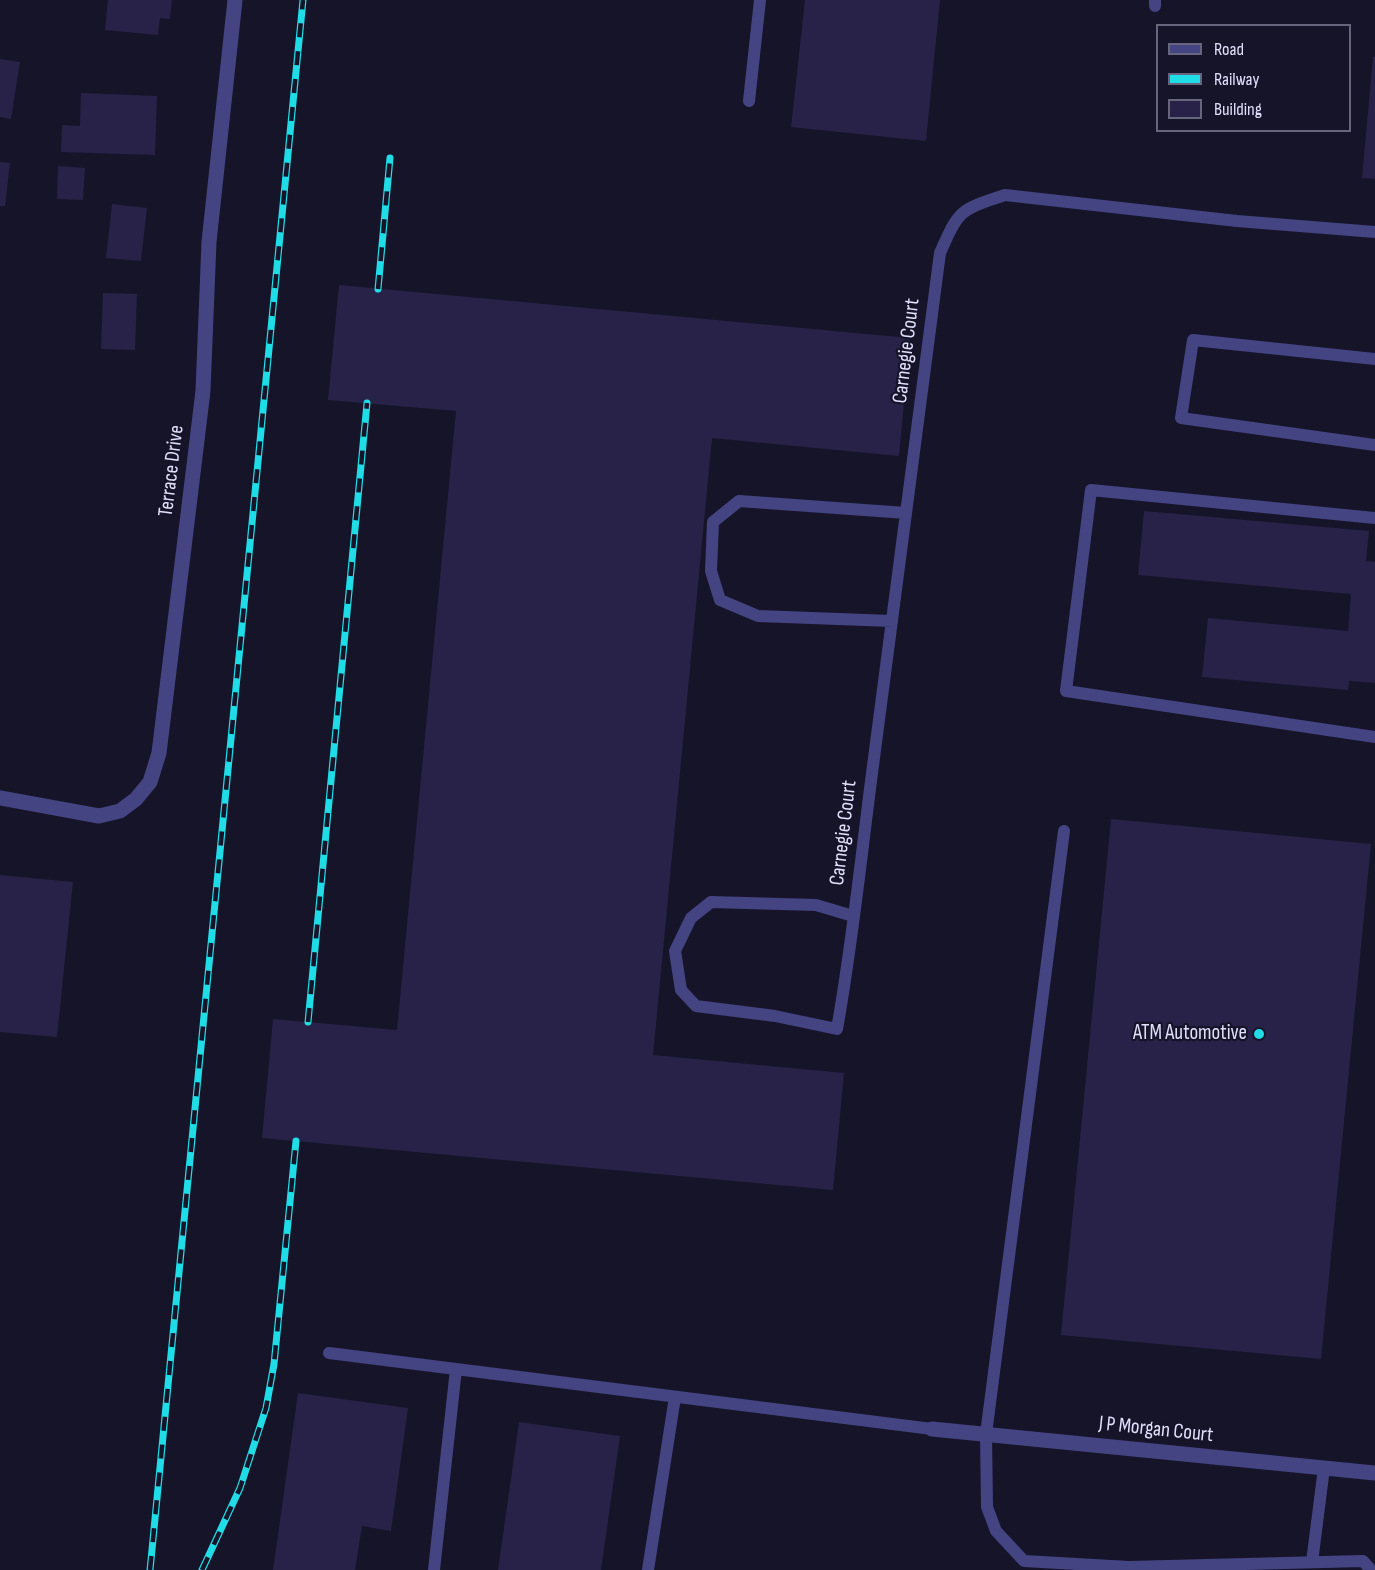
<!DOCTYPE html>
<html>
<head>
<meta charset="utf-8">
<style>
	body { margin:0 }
	#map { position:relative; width:1375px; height:1570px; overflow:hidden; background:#161429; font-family:"Sofia Sans Condensed",sans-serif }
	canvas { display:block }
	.legend { position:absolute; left:1156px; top:24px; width:195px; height:108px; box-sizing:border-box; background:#161429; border:2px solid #67657d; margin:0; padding:8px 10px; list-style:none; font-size:18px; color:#e1dffc }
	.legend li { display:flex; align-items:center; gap:12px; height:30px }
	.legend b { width:30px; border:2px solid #67657d }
</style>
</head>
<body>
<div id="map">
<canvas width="1375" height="1570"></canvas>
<ul class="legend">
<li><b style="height:8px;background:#444483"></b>Road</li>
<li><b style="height:8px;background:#1fdce7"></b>Railway</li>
<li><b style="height:16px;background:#282248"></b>Building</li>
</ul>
</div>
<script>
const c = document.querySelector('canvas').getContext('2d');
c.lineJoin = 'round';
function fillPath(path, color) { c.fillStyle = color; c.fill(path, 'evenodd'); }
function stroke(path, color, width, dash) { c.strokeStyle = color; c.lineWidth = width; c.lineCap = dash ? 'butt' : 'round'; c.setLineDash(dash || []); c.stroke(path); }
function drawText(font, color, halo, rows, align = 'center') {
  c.font = font + ' "Sofia Sans Condensed",sans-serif'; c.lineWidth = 4.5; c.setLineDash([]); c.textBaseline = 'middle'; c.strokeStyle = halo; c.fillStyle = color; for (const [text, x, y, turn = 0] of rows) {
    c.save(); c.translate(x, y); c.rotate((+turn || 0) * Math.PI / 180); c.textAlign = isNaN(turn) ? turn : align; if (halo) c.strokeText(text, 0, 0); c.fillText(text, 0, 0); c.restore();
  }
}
fillPath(new Path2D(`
	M108 0H172L170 19 160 18 158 35 105 30Z
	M805 0H940L926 141 791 127Z
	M1373 57H1375V179L1362 178Z
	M0 59 20 62 11 119 0 117Z
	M81 93 157 96 155 155 61 152 62 125 80 126Z
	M0 162 10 163 5 206H0Z
	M58 166 85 168 83 200 57 199Z
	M112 204 147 208 141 261 106 258Z
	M339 285 910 338 899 456 712 438 653 1055 844 1073 833 1190 262 1138 273 1019 397 1030 456 411 328 400Z
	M103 293 137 294 135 350 101 349Z
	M1144 511 1369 531 1366 561 1375 562V683L1349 681 1348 690 1202 677 1208 618 1348 631 1351 594 1138 575Z
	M1111 819 1371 844 1321 1359 1061 1335Z
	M0 875 73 882 57 1037 0 1032Z
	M298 1393 408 1408 391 1531 362 1526 355 1570H273Z
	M519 1422 620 1436 601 1570H498Z`), '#282248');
stroke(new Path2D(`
	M1155 6V0
	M749 101 760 0
	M1375 359 1193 340 1181 418 1375 445
	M1375 518 1091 490 1066 691 1375 737
	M892 621 758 616 720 600 711 571 713 522 739 501 906 513
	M1064 831 986 1434 987 1507 996 1531 1024 1561 1129 1567 1363 1561 1371 1570
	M853 916 816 905 711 902 691 918 675 951 681 990 696 1006 775 1016 837 1029C853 940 862 848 874 758 896 590 918 422 940 253 959 210 959 210 1005 195L1237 221 1375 232
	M329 1353 932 1429
	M1312 1562 1324 1468
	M434 1570 456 1369
	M648 1570 675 1397`), '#444483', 12);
stroke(new Path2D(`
	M0 798 99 816 120 811 136 799 150 782 159 753 203 391 209 242 235 0
	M932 1429 1375 1473`), '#444483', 15);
const rail = new Path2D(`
	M378 289 390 158
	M308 1022 367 403
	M150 1570 303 0
	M202 1570 240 1488 266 1408 274 1364 296 1141`);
stroke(rail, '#1fdce7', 7);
stroke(rail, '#161429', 4.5, [14]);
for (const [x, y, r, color] of [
	[1259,1034,6,"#1fdce7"]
]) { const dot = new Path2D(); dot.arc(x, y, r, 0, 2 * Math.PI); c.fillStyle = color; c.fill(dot); stroke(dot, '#161429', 2); }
drawText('21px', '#e1dffc', '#161429', [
	["Carnegie Court",907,351,-83],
	["Terrace Drive",172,471,-83],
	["Carnegie Court",844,833,-83],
	["J P Morgan Court",1156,1430,6]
]);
drawText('21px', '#e1dffc', '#161429', [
	["ATM Automotive",1247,1034]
], 'right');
</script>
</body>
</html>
